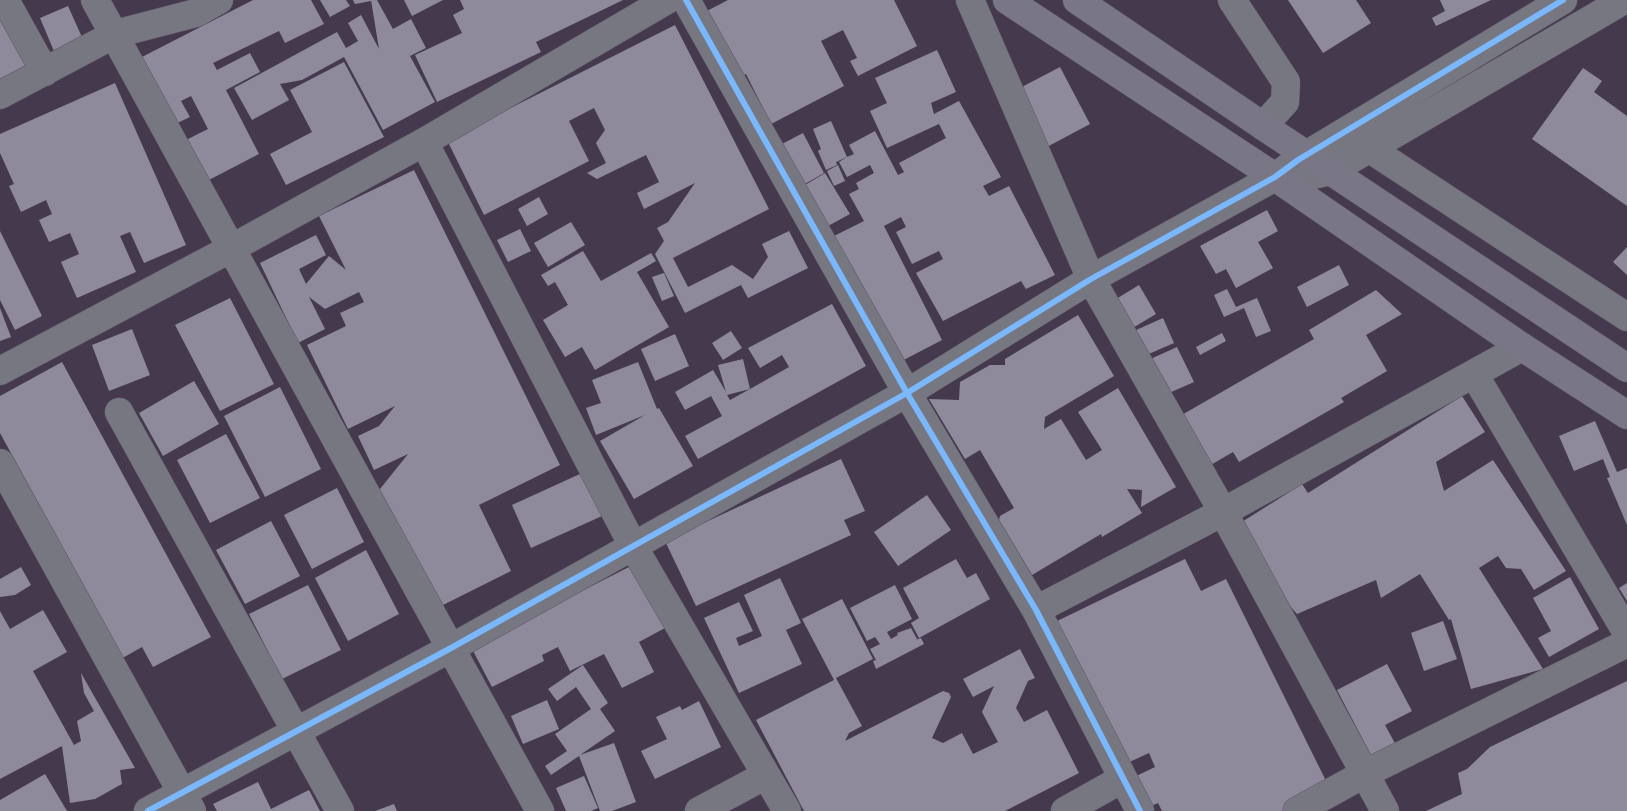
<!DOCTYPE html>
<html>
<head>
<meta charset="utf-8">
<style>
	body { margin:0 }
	canvas { display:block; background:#45394e }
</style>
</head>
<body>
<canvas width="1627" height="811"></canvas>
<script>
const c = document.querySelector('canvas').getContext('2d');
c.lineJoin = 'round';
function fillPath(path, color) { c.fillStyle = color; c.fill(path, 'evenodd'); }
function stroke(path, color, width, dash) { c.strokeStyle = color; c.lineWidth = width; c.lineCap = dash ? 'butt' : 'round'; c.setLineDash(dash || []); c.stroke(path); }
fillPath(new Path2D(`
	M253 0H311L324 24 285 43 279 31 213 63 217 70 250 53 260 72 226 90 259 154 205 182 184 141 208 129 191 96 181 101 190 117 167 128 138 59Z
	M320 0H346L350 6 330 17Z
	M353 0H371V1L355 4Z
	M371 0H377L393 29 411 19 426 48 410 56 435 102 383 130 344 57 302 80 280 84 289 100 252 120 234 88 337 32 346 48 358 41 348 23 361 15 379 49Z
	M404 0H443L412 16Z
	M460 0H623L536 42 541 52 437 102 415 55 462 33 453 15 464 9Z
	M728 0H894L917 46 858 76 850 61 857 58 843 30 821 41 844 86 771 124 746 74 738 78 705 12Z
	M1288 0H1356L1371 23 1323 53Z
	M1440 0H1491L1436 26 1432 18 1445 11Z
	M68 6 85 44 56 56 40 18Z
	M0 14 36 71 0 91Z
	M675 25 769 209 673 258 688 287 732 265 753 279 768 257 762 244 789 231 808 268 748 298 741 285 685 313 655 254 664 241 657 228 668 222 695 183 644 209 637 193 659 182 646 155 597 179 587 173 606 163 596 143 605 130 594 108 569 121 589 161 484 215 447 140Z
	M937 50 956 92 931 103 934 114 959 101 1001 177 983 186 989 196 1009 186 1055 275 1026 289 1021 281 943 321 916 273 943 259 939 251 912 264 896 232 906 227 901 217 884 226 942 340 896 364 830 238 864 221 849 194 859 189 856 183 874 173 870 165 847 177 839 162 847 157 836 162 837 165 826 170 818 151 821 149 813 129 831 121 847 157 854 154 849 145 875 131 898 175 904 172 899 163 946 138 939 124 887 148 870 111 887 103 875 78Z
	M344 62 384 137 286 185 270 154 312 132 290 90Z
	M1060 67 1090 124 1030 156 1020 88Z
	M1583 68 1602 81 1594 92 1627 116V206L1532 139Z
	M115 83 186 245 144 263 130 232 120 236 136 272 77 298 61 262 79 254 70 233 49 242 39 220 52 214 46 200 21 212 9 186 14 184 0 153V134Z
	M803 133 824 173 803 185 782 144Z
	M838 165 845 181 834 186 827 171Z
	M414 170 560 465 479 505 511 571 437 608 376 494 408 454 374 470 358 436 379 426 395 406 348 429 307 345 346 326 340 313 364 302 359 292 325 309 309 297 325 329 298 343 260 263 316 235 326 255 299 269 306 284 329 256 346 270 319 216Z
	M825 173 850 214 828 226 800 188Z
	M539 197 548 214 527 226 518 209Z
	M1267 210 1278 231 1258 242 1273 268 1236 288 1226 269 1216 274 1200 246Z
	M571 222 585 245 548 267 534 243Z
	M520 229 531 251 508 262 497 240Z
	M0 231 42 316 15 330 0 300Z
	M1627 247V275L1613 262Z
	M583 251 601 281 651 253 656 261 637 272 669 327 595 370 582 347 565 357 543 320 568 305 555 282 548 286 541 275Z
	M1339 265 1349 285 1307 307 1297 287Z
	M664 273 674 296 662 301 652 277Z
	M1139 285 1156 314 1126 332 1108 304Z
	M1227 289 1236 307 1257 298 1271 331 1256 337 1244 308 1224 317 1214 295Z
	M1376 290 1402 314 1366 335 1387 371 1341 398 1344 402 1239 462 1233 452 1202 470 1173 420 1314 339 1309 330Z
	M230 298 274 384 220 411 175 325Z
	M832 304 866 366 698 459 685 436 722 416 711 396 685 410 675 392 713 370 726 392 718 365 743 359 750 389 789 367 782 355 760 368 748 348ZM750 389 730 400 727 395Z
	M0 308 11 337 0 341Z
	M1078 315 1114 376 1045 417 1044 429 1061 419 1086 460 1102 450 1078 412 1118 388 1176 487 1141 507 1142 490 1127 489 1142 513 1102 537 1101 534 1032 575 999 520 1000 516 1014 508 980 450 965 459 929 399 959 400 960 382 990 365H1005V359Z
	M1163 318 1174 343 1144 356 1134 331Z
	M132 329 150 375 109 391 92 345Z
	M731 331 742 348 723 360 712 343Z
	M1222 333 1226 341 1200 355 1196 347Z
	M675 334 689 366 655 381 641 349Z
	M1177 347 1194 382 1160 397 1144 362Z
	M62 362 211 637 153 667 142 647 119 660 78 576 0 433V396Z
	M638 362 657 409 659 408 693 466 634 499 600 441 645 415 596 435 586 408 601 403 592 380Z
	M194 381 219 424 163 456 139 413Z
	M280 387 321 469 265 497 224 416Z
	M1462 396 1485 432 1436 462 1444 491 1493 460 1566 571 1534 590 1521 569 1506 568 1498 556 1479 568 1543 669 1471 689 1451 619 1449 620 1420 574 1381 598 1376 580 1297 614 1275 589 1234 527 1302 484 1308 493Z
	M1595 421 1617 472 1627 468V525L1607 478 1610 477 1603 459 1574 471 1559 436Z
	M226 434 260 498 210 523 177 460Z
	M841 459 865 511 844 520 851 535 696 606 665 541Z
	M582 473 602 516 531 548 512 505Z
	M337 488 364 542 312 569 284 515Z
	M927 495 951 530 898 566 874 532Z
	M271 521 300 576 245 604 216 550Z
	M366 550 399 614 348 641 315 578Z
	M956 559 967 578 976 573 990 599 919 638 911 623 919 618 903 588Z
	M1185 559 1201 591 1226 579 1333 795 1301 811H1162L1158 803 1147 808 1132 778 1155 767 1149 753 1123 765 1053 623Z
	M633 565 665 628 639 642 654 672 622 688 604 654 570 671 558 647 542 655 544 661 492 687 471 647Z
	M21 567 31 585 15 595 0 597V579Z
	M1570 577 1599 629 1549 657 1538 638 1551 631 1533 598Z
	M780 578 801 623 786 630 802 664 739 693 704 618 739 602 753 631 736 638 739 646 762 636 744 595Z
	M1627 583V601L1619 588Z
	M308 585 341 650 282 679 249 614Z
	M895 585 912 619 887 632 891 639 898 635 897 633 911 628 917 639 915 640 921 638 924 644 876 669 873 661 876 660 870 649 880 644 875 637 867 641 850 608Z
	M842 599 873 659 836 678 862 726 849 733 845 741 943 691 949 693 951 697 932 738 943 743 962 733 973 754 998 742 982 712 994 686 973 697 963 679 1020 649 1035 678 1028 681 1016 708 1024 722 1047 710 1079 773 1005 811H804L756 720 834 680 802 619Z
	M43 610 67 652 33 671 74 745 81 741 77 721 94 711 84 693 81 673 135 768 120 770 122 784 95 799 70 803 62 746 0 779V611L10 629Z
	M1443 621 1457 659 1424 671 1411 633Z
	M1387 664 1412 711 1385 725 1397 747 1373 759 1337 690Z
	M583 665 608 703 600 709 615 731 580 755 614 743 636 802 612 811H600L579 756 551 775 545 766 567 751 555 734 591 709 576 687 557 701 548 689Z
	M1627 681V811H1426L1462 794 1458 773 1467 769 1490 747Z
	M547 700 559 729 523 744 511 716Z
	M699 701 721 747 655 779 641 751 667 739 656 717 680 706 682 710Z
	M45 774 67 811H0V800Z
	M584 776 598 808 591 811H566L556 788Z
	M258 782 271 809 309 790 320 811H217L213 804Z
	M394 804 397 811H375Z`), '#8f899c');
const minor = new Path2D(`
	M5 0 45 72
	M95 0 540 811
	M686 0 907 393 1036 610 1140 811
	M970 0 1091 279 1223 512 1385 811
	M1232 0 1286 82 1285 102 1263 126
	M0 95 115 34 196 13 219 0
	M424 142 633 546 787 811
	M1370 149 1627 317
	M1275 177H1303L1331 171 1624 0
	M0 371 232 248 424 142 667 0
	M1474 374 1627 633
	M119 412 340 811
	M0 463 192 811
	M1036 610 1223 512 1522 347
	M148 811 451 648 907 393 1091 279 1275 177 1298 160 1563 0
	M699 811 766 775
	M1065 811 1122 779
	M1297 811 1364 774 1627 643`);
const major = new Path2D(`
	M1007 0 1275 177 1522 347 1627 415
	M1077 0 1263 126 1627 368`);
stroke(minor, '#61586a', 29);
stroke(major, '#61586a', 29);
stroke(minor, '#767781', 28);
stroke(major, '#797785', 28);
stroke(new Path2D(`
	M686 0 907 393 1036 610 1140 811
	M148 811 451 648 907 393 1091 279 1275 177 1298 160 1563 0`), '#7ab7fb', 6);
</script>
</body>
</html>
